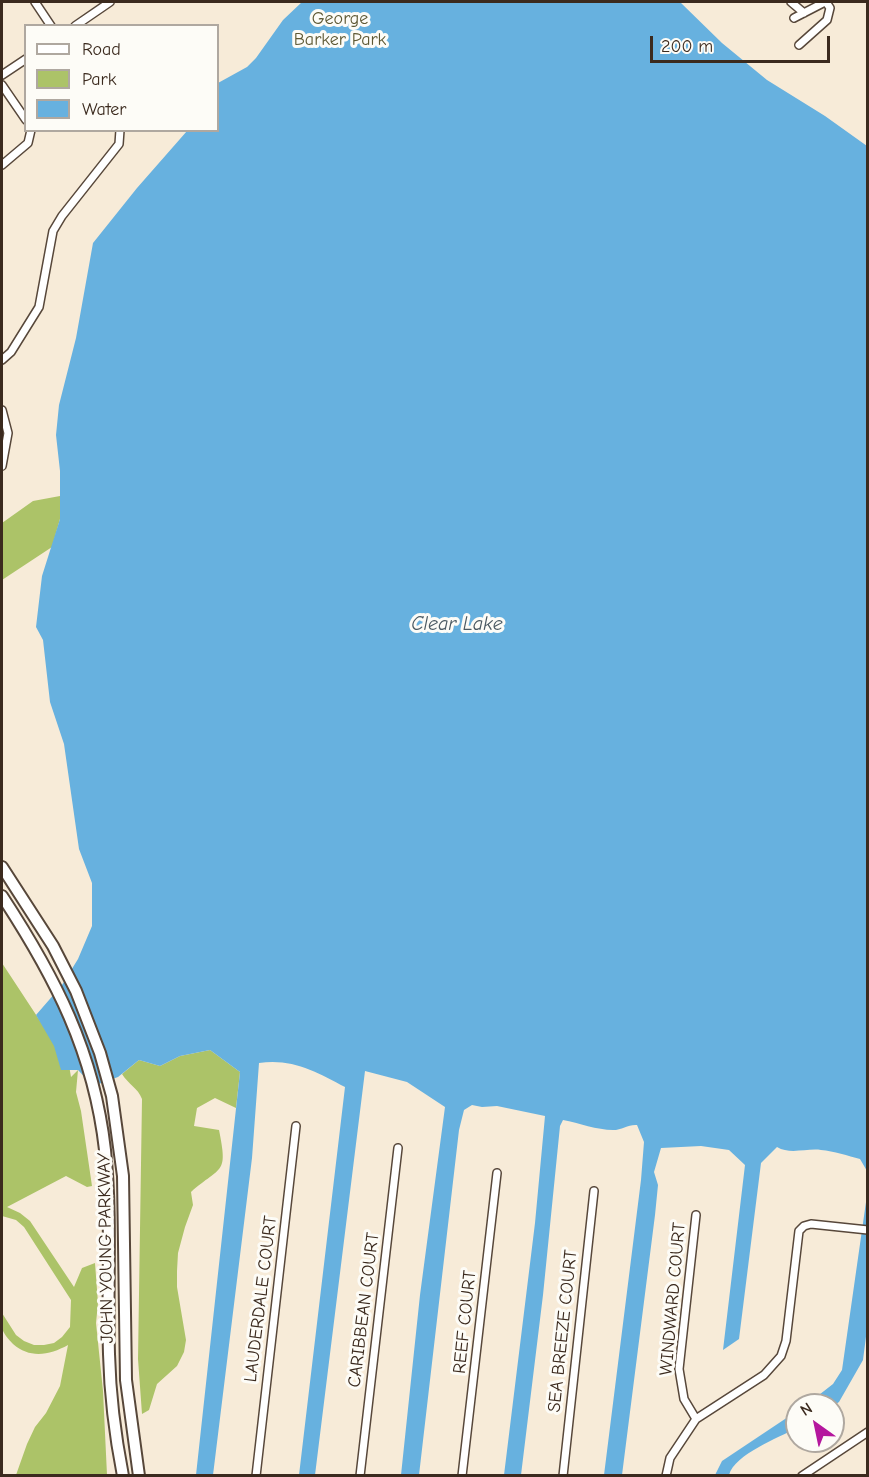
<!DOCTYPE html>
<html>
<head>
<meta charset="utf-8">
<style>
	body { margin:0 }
	#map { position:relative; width:869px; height:1477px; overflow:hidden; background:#f7ebd8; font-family:"Comic Neue",sans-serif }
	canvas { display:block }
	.frame { position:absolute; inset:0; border:3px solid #3b2a1e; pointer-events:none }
	.legend { position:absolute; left:24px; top:24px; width:195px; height:108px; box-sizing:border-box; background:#fdfcf7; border:2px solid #afa8a0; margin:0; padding:8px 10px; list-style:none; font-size:18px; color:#3b2a1e }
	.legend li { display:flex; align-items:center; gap:12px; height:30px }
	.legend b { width:30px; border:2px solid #afa8a0 }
	.north { position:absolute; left:785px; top:1393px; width:60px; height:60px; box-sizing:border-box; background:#fdfcf7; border:2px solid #afa8a0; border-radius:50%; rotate:327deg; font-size:16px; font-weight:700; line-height:24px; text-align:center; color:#3b2a1e }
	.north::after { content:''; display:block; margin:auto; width:21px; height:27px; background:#b5179e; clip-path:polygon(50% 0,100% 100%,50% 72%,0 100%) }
	.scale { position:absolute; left:650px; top:36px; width:180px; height:27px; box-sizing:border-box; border:3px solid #3b2a1e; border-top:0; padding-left:8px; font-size:18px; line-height:21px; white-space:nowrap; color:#3b2a1e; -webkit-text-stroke:4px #fdfcf7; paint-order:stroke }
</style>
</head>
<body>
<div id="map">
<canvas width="869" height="1477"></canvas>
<div class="frame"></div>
<ul class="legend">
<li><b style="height:8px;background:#fff"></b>Road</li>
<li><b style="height:16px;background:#acc368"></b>Park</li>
<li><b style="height:16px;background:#67b1df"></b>Water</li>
</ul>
<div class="north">N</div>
<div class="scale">200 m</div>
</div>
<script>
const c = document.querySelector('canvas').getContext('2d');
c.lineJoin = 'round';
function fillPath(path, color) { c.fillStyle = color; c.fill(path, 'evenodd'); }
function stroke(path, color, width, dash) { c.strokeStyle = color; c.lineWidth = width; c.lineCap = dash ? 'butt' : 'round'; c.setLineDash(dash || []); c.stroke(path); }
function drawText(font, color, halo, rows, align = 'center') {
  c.font = font + ' "Comic Neue",sans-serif'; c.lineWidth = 6; c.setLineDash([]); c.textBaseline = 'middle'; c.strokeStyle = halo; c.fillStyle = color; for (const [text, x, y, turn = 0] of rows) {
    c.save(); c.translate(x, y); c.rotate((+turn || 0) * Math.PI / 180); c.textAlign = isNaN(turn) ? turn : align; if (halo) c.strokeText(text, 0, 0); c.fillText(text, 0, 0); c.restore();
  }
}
fillPath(new Path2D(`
	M60 496V519L52 547 2 580V523L33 501Z
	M2 963 69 1065 71 1077 78 1070 76 1092 81 1111 92 1186 87 1187 66 1176 7 1207 20 1213 30 1221 74 1287 82 1268 95 1263 98 1303 96 1323 103 1391 107 1475H16L27 1444 35 1427 46 1413 60 1386 68 1345C50 1355 30 1359 13 1344 9 1340 3 1333 2 1328 1 1323 2 1317 2 1313L16 1335 24 1341 34 1345H44L54 1343 62 1337 70 1327 71 1300 24 1227 16 1220 2 1216Z
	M210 1050 240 1072 236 1108 215 1098 197 1108 194 1126 219 1130C228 1175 222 1165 191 1192L193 1205 185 1227 178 1253 177 1271V1287L186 1340 184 1352 177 1366 157 1384 149 1410 142 1414 138 1359 142 1099C138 1088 128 1084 122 1074L139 1060 160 1066 180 1056Z`), '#acc368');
fillPath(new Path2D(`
	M302 2H680L722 43 767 80 825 116 867 146V1171L860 1159C848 1156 834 1151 821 1150 807 1148 790 1155 777 1147L761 1163 739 1339 723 1350 745 1165 729 1150 701 1146 661 1148 654 1172 658 1185 655 1215 622 1475H604L641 1180 644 1142 637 1125C629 1124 622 1130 613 1130 597 1130 579 1123 563 1120L560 1126 543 1295 521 1475H504L535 1223 545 1116 497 1106 482 1107 472 1105 464 1110 459 1130 419 1475H401L420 1295 445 1107 407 1082 365 1071 315 1475H299L345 1087C317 1072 292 1058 259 1063L252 1158 213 1475H196L240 1072 210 1050 180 1056 160 1066 139 1060 118 1077 93 1086 78 1070H61L54 1046 36 1015 62 985 78 959 92 926V883L79 849 64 744 50 702 43 640 36 627 42 576 60 519V471L56 435 59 405 76 338 93 243 137 188 187 131 218 130V83L247 67 256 58 283 20Z
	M867 1195 868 1321 863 1360 839 1402 833 1406 806 1405 833 1384 842 1370Z
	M797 1411V1428C778 1438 735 1454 729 1475H715L722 1461Z`), '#67b1df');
const minor = new Path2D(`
	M35 2 51 26
	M791 2 804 13
	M794 18 825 2
	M75 26 110 2
	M799 45 827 20 830 8 826 2
	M2 75 26 59
	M2 85 26 120
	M2 165 28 143 31 130
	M2 360 11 352 39 307 53 231 62 216 119 144 120 130
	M2 410 8 433 2 466
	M696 1419 684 1399 679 1369 696 1215
	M256 1476 296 1126
	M360 1476 398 1148
	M462 1476 497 1173
	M563 1476 594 1191
	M666 1476 670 1458 696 1419 764 1375 781 1356 786 1341 799 1231 804 1226 811 1224 868 1230
	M802 1476 868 1432`);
const primary = new Path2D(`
	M2 867 53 946 76 991 100 1053 112 1096 123 1176 126 1380 139 1476
	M2 896C55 977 94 1052 105 1150 112 1218 107 1286 109 1354 110 1395 115 1435 123 1476`);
stroke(minor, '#57473a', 10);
stroke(primary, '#57473a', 14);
stroke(minor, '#fff', 7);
stroke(primary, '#fff', 10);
drawText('18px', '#5d5834', '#fdfcf7', [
	["George",340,19],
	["Barker Park",340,40]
]);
drawText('18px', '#3b2a1e', '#fdfcf7', [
	["JOHN YOUNG PARKWAY",106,1248,-91],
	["LAUDERDALE COURT",261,1299,-83],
	["WINDWARD COURT",673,1299,-85],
	["CARIBBEAN COURT",364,1310,-83],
	["REEF COURT",465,1322,-84],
	["SEA BREEZE COURT",563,1331,-84]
]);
drawText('italic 20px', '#4a5962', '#fdfcf7', [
	["Clear Lake",457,624]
]);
</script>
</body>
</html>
